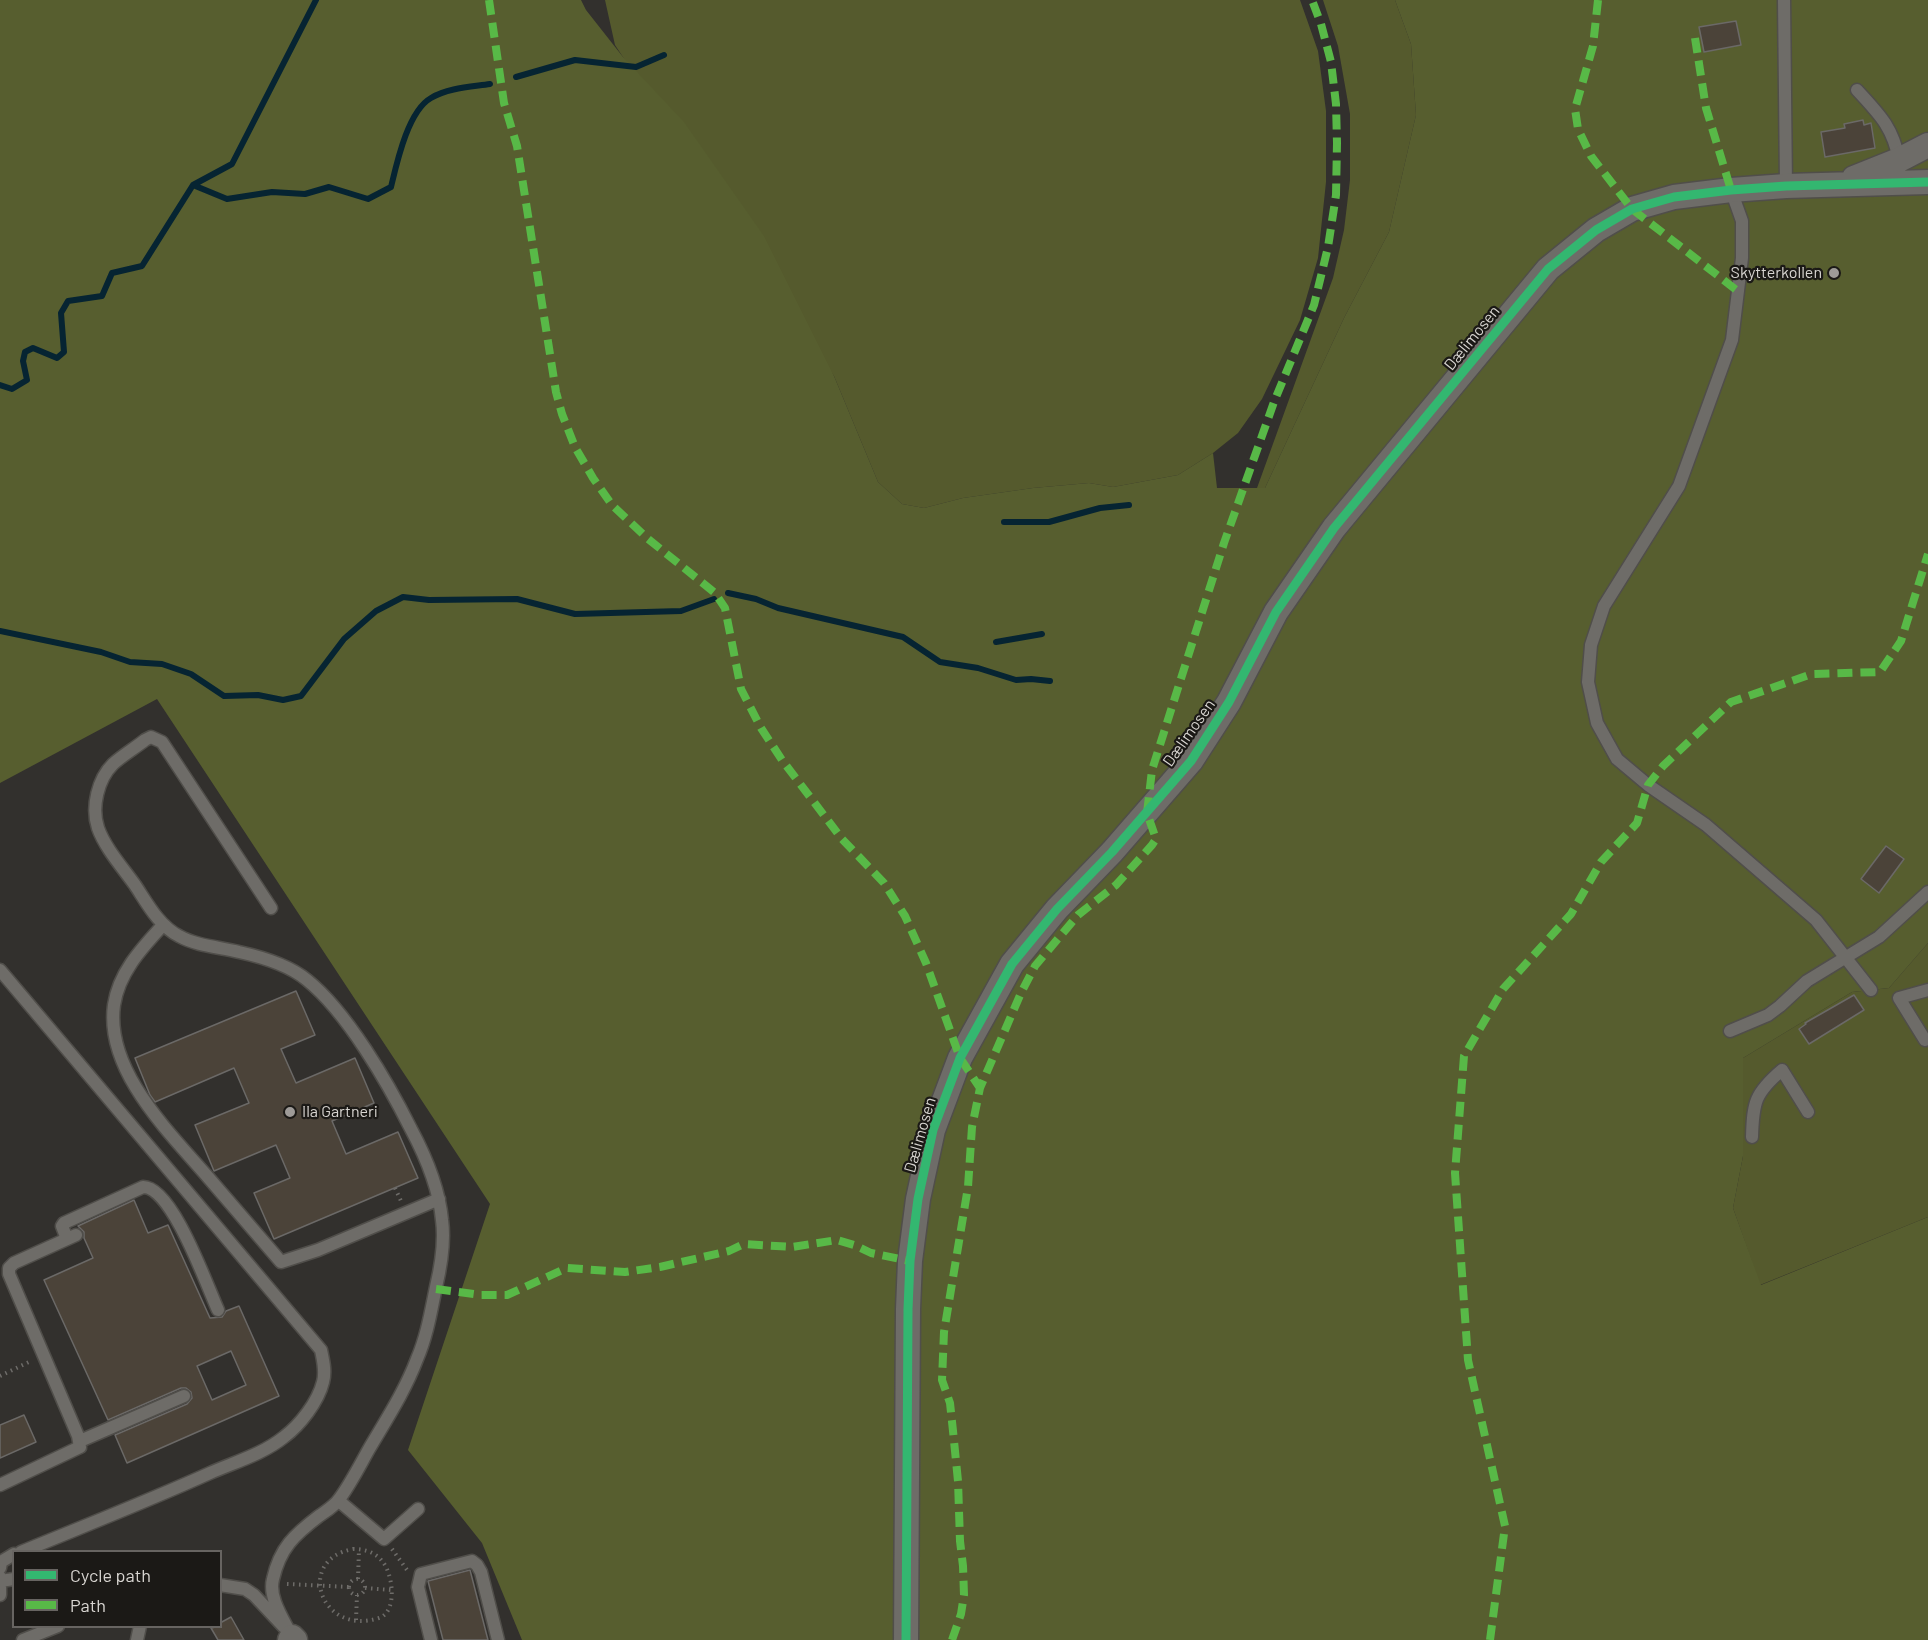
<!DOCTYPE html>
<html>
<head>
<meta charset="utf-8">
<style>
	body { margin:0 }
	#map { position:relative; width:1928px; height:1640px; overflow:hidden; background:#32302d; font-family:Barlow,sans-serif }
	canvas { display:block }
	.legend { position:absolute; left:12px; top:1550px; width:210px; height:78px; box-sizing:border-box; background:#1b1916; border:2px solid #676461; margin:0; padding:8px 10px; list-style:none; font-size:18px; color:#d8d5d1 }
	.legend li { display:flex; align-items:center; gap:12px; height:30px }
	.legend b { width:30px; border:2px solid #676461 }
</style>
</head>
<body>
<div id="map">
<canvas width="1928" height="1640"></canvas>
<ul class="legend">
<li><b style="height:8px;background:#33b770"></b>Cycle path</li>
<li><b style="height:8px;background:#58b947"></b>Path</li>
</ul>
</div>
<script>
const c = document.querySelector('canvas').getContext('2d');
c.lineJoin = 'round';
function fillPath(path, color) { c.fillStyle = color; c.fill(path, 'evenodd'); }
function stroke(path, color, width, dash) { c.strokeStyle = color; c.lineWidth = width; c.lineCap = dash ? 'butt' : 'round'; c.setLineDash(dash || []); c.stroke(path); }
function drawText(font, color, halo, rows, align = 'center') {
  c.font = font + ' Barlow,sans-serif'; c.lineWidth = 4.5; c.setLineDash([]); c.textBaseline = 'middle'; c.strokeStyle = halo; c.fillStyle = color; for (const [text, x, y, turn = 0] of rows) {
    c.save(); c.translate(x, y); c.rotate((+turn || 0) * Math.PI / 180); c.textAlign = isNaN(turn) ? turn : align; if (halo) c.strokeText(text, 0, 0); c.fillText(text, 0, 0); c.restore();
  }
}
fillPath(new Path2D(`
	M605 0H1300L1318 51 1326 111V182L1318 258 1300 320 1262 399 1238 433 1213 453 1178 475 1113 487 1089 483 1033 488 963 498 924 508 902 504 878 482 834 376 615 45Z
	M1323 0H1395L1411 44 1416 115 1389 232 1344 318 1265 488H1257L1333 278 1344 230 1350 180V114L1338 46Z
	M1928 943V1217L1760 1285 1733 1208 1743 1156V1058L1852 992 1889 988Z`), '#555a2d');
fillPath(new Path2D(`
	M0 0H581L586 10 623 57 684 122 764 236 834 376 878 482 902 504 924 508 963 498 1033 488 1089 483 1113 487 1178 475 1213 453 1217 488H1265L1344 318 1389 232 1416 115 1411 44 1395 0H1928V943L1889 988 1852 992 1743 1058V1156L1733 1208 1761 1285 1928 1217V1640H522L482 1543 408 1450 490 1204 157 699 0 783Z`), '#575e2f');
stroke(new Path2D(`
	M516 77 575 60 636 67 664 55
	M193 185 227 199 272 192 305 194 329 187 368 199 391 187C397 162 408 111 431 98 448 88 470 87 490 84
	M0 385 12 389 27 380 23 361 25 352 33 348 57 358 64 352 61 313 68 301 102 296 112 273 142 266 193 185 232 164 316 0
	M1004 522H1049L1100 508 1129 505
	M728 593 756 599 778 608 903 637 940 662 978 668 1016 680 1031 679 1050 681
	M0 631 101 652 130 662 162 664 191 674 224 696 258 695 283 700 301 696 344 639 376 611 403 597 429 600 517 599 575 614 681 611 714 599
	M996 642 1042 634`), '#062432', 6);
const building = new Path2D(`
	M1736 21 1741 45 1704 52 1699 27Z
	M1863 120 1864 125 1871 123 1875 148 1825 157 1821 132 1845 128 1844 124Z
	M1886 846 1904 859 1879 893 1861 879Z
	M296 991 315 1035 281 1049 296 1083 355 1058 374 1103 332 1121 346 1154 398 1132 418 1178 274 1239 254 1193 290 1178 276 1145 214 1171 195 1125 249 1103 234 1068 155 1102 150 1095 135 1058Z
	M1854 995 1864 1010 1809 1044 1799 1029 1806 1024 1805 1023Z
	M134 1200 148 1233 168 1225 210 1318 222 1317 226 1311 239 1306 279 1396 127 1463 115 1435 187 1404 192 1398 191 1392 186 1388H181L108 1420 44 1280 93 1258 84 1238V1232L78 1226ZM231 1351 246 1385 212 1400 197 1366Z
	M24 1415 36 1442 0 1458V1425Z
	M470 1570 488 1640H443L428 1581Z
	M231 1617 244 1640H218L211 1628 220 1626V1623Z`);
fillPath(building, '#4b4339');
stroke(building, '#6b6967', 1.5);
const lane = new Path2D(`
	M1784 0 1786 186
	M1857 90C1879 114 1893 127 1899 160
	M1731 190 1742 221V258L1732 340 1679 486 1604 606 1591 645 1588 682 1597 723 1617 759 1648 785 1706 825 1816 920 1871 990
	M271 908 162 742 151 737 145 740C135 748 123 755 113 764 98 779 91 807 98 828 105 848 123 868 135 885 147 903 159 926 179 936 197 946 219 947 239 952 262 957 289 965 307 980 347 1012 388 1083 411 1129 426 1157 439 1188 442 1220 445 1242 441 1266 436 1287 431 1311 427 1336 417 1359 405 1391 386 1420 369 1449 360 1465 351 1483 340 1498 335 1506 326 1511 319 1516 294 1535 280 1548 273 1579 268 1598 284 1620 292 1637
	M163 925C142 948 119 972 114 1005 105 1070 168 1131 207 1176 232 1205 256 1233 281 1262L318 1250 439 1199
	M0 970 321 1350C323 1360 326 1371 323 1382 318 1402 300 1425 284 1437 263 1454 235 1462 210 1473 148 1501 84 1526 21 1552
	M1730 1031 1768 1015 1780 1006 1807 981 1879 937 1928 892
	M1925 1040 1899 998 1928 990
	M1752 1137C1753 1102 1755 1093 1782 1070L1808 1112
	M67 1239 62 1226 64 1223 143 1187C172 1186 207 1286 218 1310
	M80 1441 184 1396
	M0 1485 80 1447 78 1436 9 1274V1268L14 1263 76 1235
	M339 1501 384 1539 418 1509
	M0 1568 1 1562 14 1554
	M0 1577V1595
	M0 1581 14 1579
	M220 1585 245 1589 254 1595 284 1627
	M23 1640 58 1626
	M137 1640 140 1626
	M431 1640 418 1587 421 1574 472 1561 477 1565 481 1572 498 1640`);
const street = new Path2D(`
	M1854 178 1899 160 1928 145
	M290 1640 292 1637 295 1640
	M906 1640 908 1309 910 1261 918 1199 933 1130 960 1058 1012 964 1057 909 1112 852 1191 761 1229 702 1276 612 1334 528 1548 269 1596 230 1632 209 1674 197 1731 190 1786 186 1928 182`);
stroke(lane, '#504e4a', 15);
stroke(street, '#504e4a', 27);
stroke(new Path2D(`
	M395 1188 401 1201
	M0 1376 29 1362
	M353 1549C364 1549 375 1552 382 1561 393 1573 398 1612 379 1618 321 1637 294 1560 353 1549Z
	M392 1549 407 1570
	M358 1579 359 1549
	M349 1587a8 8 0 1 1 16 0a8 8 0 1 1-16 0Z
	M287 1584 349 1587
	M365 1588 391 1590
	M356 1620 357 1595`), '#6e6c69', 4, [1.5, 4.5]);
stroke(lane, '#6e6c68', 12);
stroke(street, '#6e6c68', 24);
stroke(new Path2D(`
	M489 0 504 103 517 146 556 392 562 414 575 447 593 478 612 505 647 538 715 593 725 608 741 689 761 728 782 760 842 839 884 883 905 916 926 963 960 1058 980 1088
	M1598 0 1593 46 1575 109 1578 129 1591 156 1632 209 1739 292
	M1695 38 1706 108 1731 190
	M436 1289 481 1295H507L567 1268 625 1272 660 1267 729 1251 744 1244 792 1247 837 1240 854 1245 871 1253 910 1261
	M952 1640 961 1614 964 1595 963 1566 960 1541 958 1481 953 1431 950 1403 942 1380 944 1332 968 1187 972 1127 980 1088 1021 993 1035 966 1078 915 1116 885 1152 845 1156 839 1147 813 1152 770 1224 543 1274 402 1314 305 1328 247 1336 195 1337 143 1336 104 1331 62 1321 24 1312 0
	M1490 1640 1505 1526 1468 1360 1455 1173 1464 1056 1503 989 1571 914 1601 862 1637 823 1648 785 1663 766 1731 702 1812 674 1880 672 1901 641 1928 554`), '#58b947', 8, [15, 8]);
stroke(new Path2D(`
	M906 1640 908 1309 910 1261 918 1199 933 1130 960 1058 1012 964 1057 909 1112 852 1191 761 1229 702 1276 612 1334 528 1548 269 1596 230 1632 209 1674 197 1731 190 1786 186 1928 182`), '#33b770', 9);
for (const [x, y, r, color] of [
	[1834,273,6,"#9e9b98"],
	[290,1112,6,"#9e9b98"]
]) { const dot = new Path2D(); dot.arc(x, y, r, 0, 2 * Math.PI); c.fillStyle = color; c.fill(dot); stroke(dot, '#1b1916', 2); }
drawText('16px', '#d8d5d1', '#1b1916', [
	["Skytterkollen",1822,273],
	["Ila Gartneri",302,1112,"left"]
], 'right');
drawText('16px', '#d8d5d1', '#1b1916', [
	["Dælimosen",1472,338,-51],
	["Dælimosen",1189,733,-55],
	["Dælimosen",920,1135,-74]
]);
</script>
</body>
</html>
